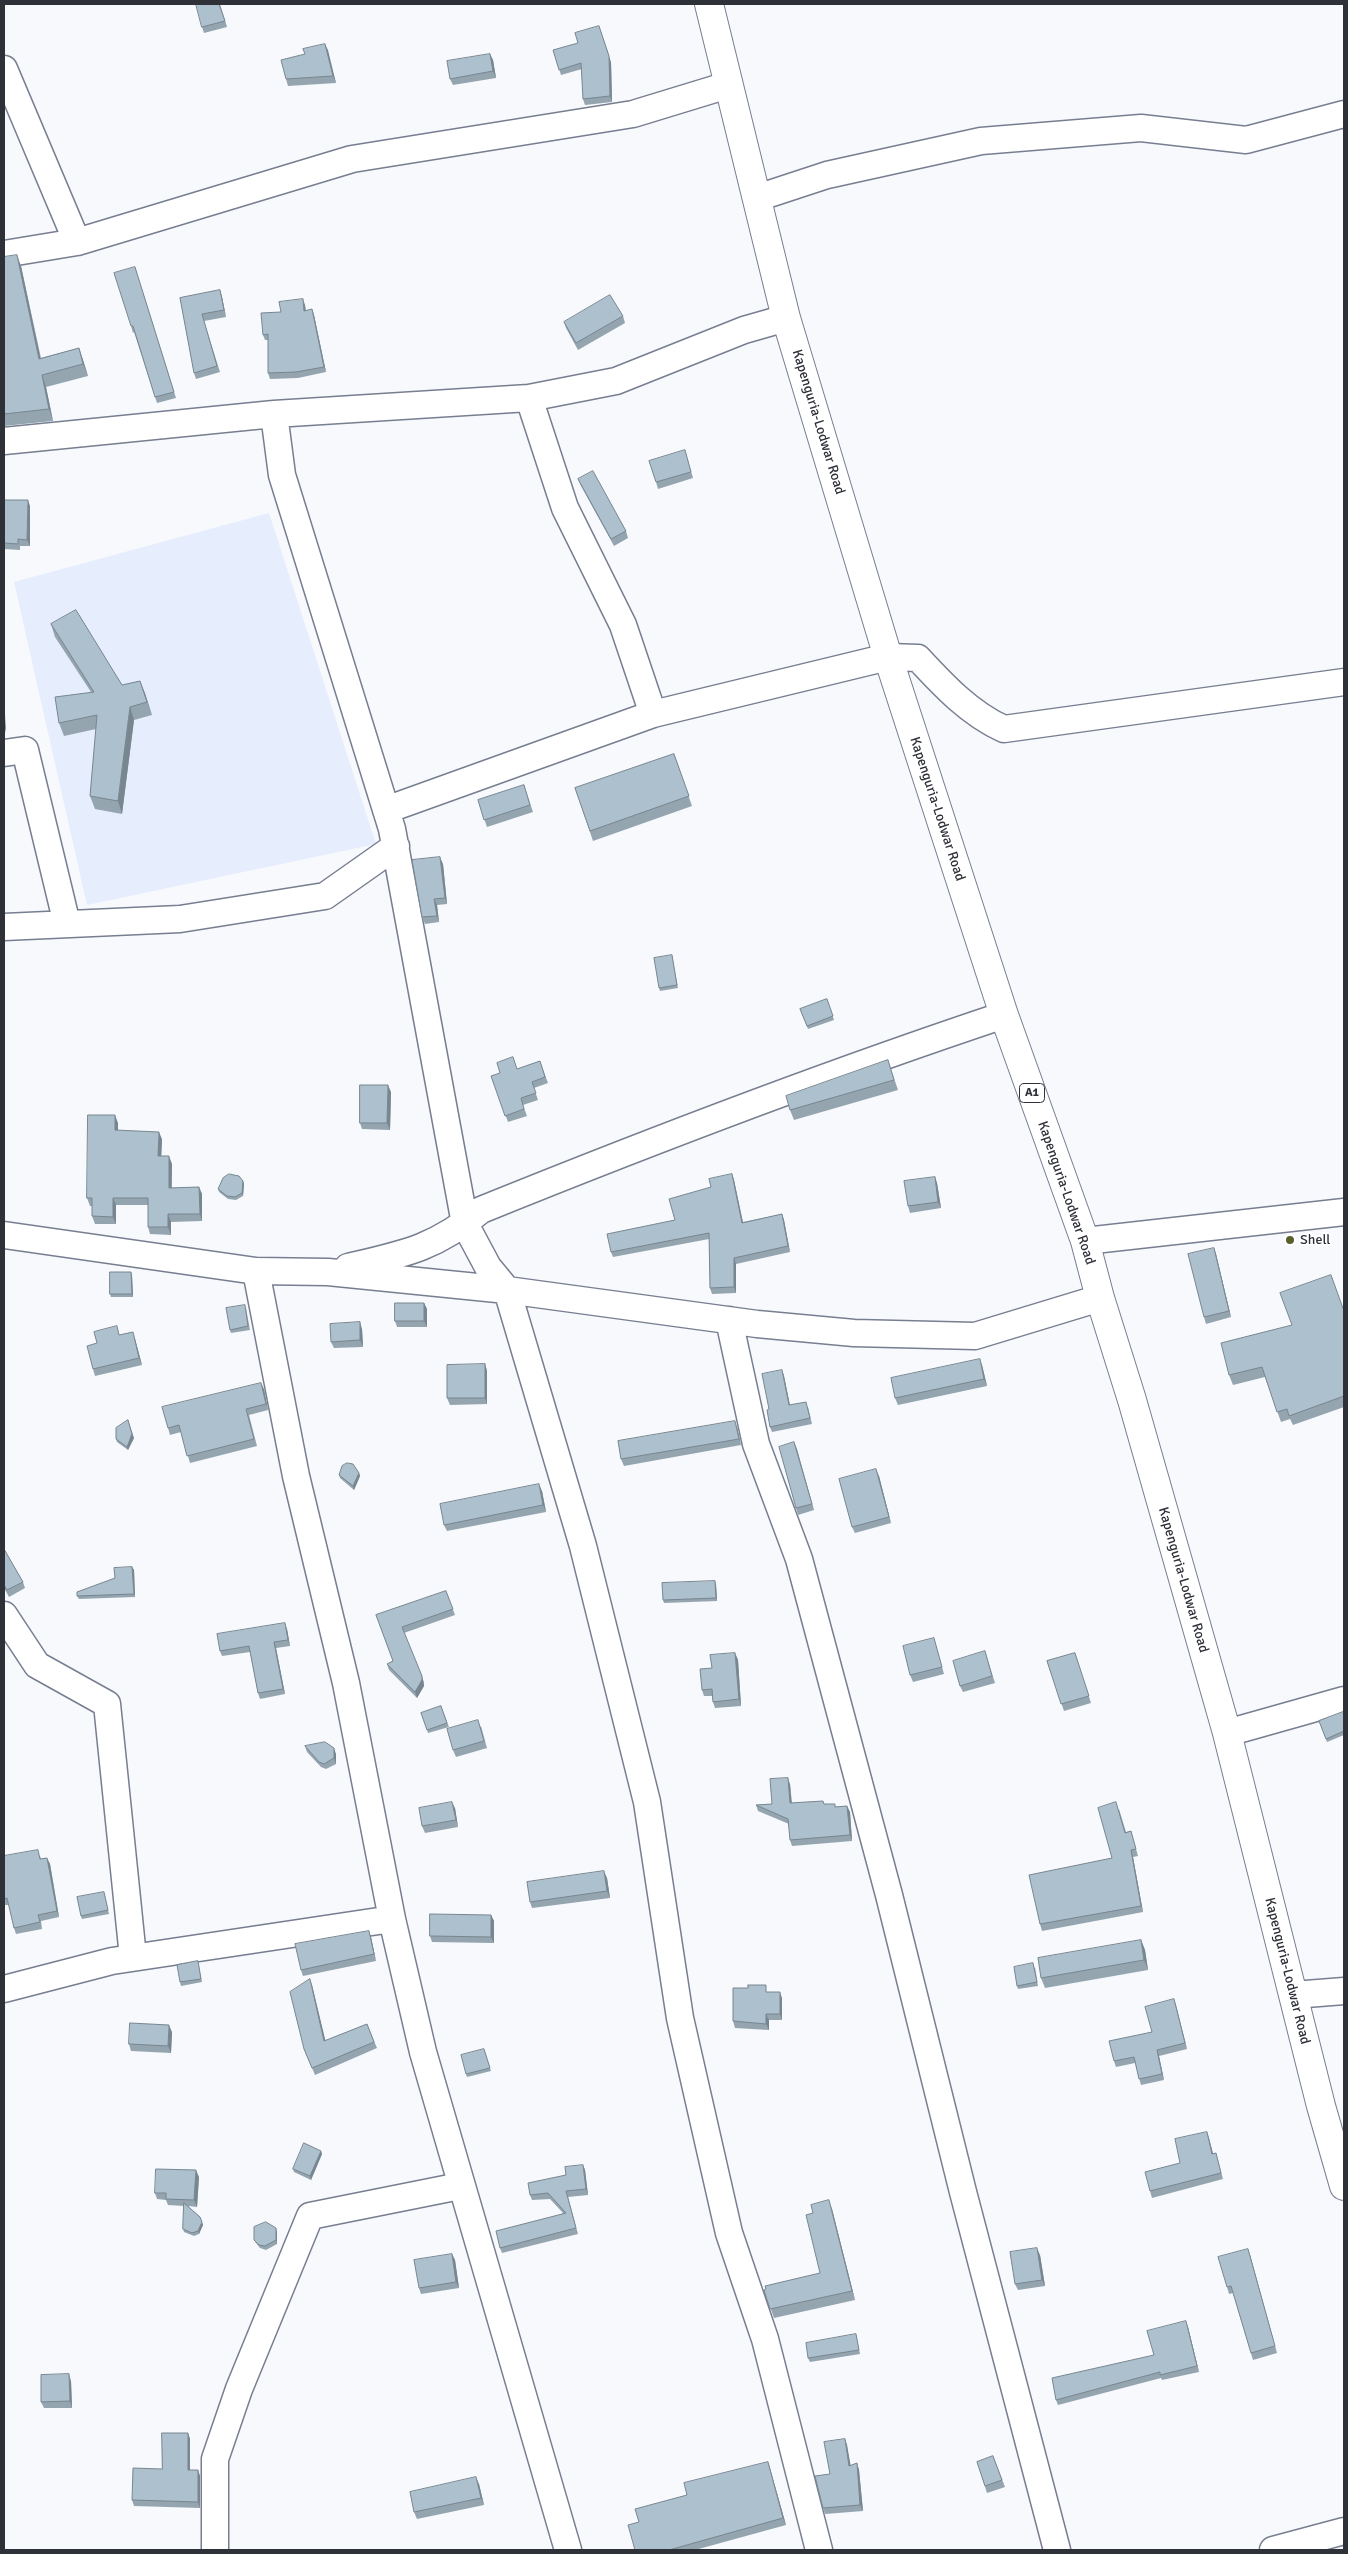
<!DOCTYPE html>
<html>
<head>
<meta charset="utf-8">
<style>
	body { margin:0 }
	#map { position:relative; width:1348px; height:2554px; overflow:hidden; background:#f7f9fd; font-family:Signika,sans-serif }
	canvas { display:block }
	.frame { position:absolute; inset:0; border:5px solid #2e3138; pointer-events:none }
</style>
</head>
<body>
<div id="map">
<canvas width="1348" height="2554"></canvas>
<div class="frame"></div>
</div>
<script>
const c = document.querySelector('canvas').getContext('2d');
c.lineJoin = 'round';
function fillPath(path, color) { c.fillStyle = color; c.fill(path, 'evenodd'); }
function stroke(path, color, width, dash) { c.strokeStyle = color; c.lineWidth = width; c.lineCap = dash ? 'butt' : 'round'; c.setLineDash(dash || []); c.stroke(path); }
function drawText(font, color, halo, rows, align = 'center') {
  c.font = font + ' Signika,sans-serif'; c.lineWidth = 4; c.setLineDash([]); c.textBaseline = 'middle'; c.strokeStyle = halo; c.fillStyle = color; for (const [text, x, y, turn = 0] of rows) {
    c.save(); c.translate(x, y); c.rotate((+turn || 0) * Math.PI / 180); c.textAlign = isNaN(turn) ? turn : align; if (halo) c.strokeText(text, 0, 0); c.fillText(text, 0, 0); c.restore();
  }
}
fillPath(new Path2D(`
	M269 513 376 844 87 905 14 582Z`), '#e6edfd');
const minor = new Path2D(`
	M4 69 77 242
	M757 198 827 175 981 141 1141 128 1246 140 1344 114
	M4 254 77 242 352 159 633 114 728 85
	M529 398 565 508 623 625 653 714
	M274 414 282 475 392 829 465 1224 488 1267 507 1290 583 1546 647 1802 680 2018 729 2233 765 2339 819 2550
	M4 441 274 414 529 398 616 381 744 330 786 318
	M4 753 25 750 67 924
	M386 810 653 714 888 657 918 658C943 685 970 714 1004 729L1344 682
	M4 927 180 919 325 896 396 846
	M4 1235 256 1271 328 1272 507 1290 757 1324 854 1333 975 1336 1100 1298
	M1085 1241 1344 1212
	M348 1267C404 1254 436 1248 481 1210 654 1140 827 1074 1004 1015
	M256 1271 296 1476 346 1683 392 1919 423 2052 568 2550
	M729 1320 756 1444 799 1559 889 1895 963 2192 1057 2550
	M4 1615 37 1665 107 1704 133 1957
	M1227 1733 1344 1700
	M4 1989 112 1961 392 1919
	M1293 1995 1344 1991
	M215 2550V2459L239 2389 310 2216 460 2186
	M1273 2550 1344 2531`);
const trunk = new Path2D(`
	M709 4 786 318 888 657 1004 1015 1085 1241 1100 1298 1132 1400 1227 1733 1321 2106 1344 2186`);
stroke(minor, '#777e90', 29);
stroke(trunk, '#777e90', 30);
stroke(minor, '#fff', 26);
stroke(trunk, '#fff', 28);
fillPath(new Path2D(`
	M220 4 227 27 204 33 202 27Z
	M325 44 336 83 288 86 286 79 305 54Z
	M553 50 611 62 612 102 585 105 583 99 582 69 561 75Z
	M490 54 493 60 496 78 453 85 450 79Z
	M4 257 21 266 41 358 79 348 83 360 88 376 46 387 53 421 4 426Z
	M135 267 176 398 157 403 134 332 133 333 131 326Z
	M220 290 222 297 226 317 204 321 220 372 196 379 194 373 180 298Z
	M305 305 306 311 312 309 314 315 326 372 298 378 270 379 268 373V340H265L263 335 281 312Z
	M623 316 625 323 578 350 566 328 564 322Z
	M685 450 693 478 658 489 656 482Z
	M578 479 626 531 628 538 614 546 581 486Z
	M4 500 30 506V546H20V550L4 549Z
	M51 624 122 685 140 681 152 715 134 720 122 814 95 809 90 796 96 729 64 736 59 723 91 692 55 637Z
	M674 754 692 806 593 841 575 788Z
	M524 785 533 812 487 827 478 800Z
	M443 864 447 904 437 905 439 922 425 924 422 917Z
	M672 955 678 988 660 991 659 988Z
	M827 999 834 1020 808 1029 800 1009Z
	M888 1060 898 1090 794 1120 790 1110Z
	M540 1061 548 1083 534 1088 538 1100 523 1105 527 1116 508 1122 491 1076 517 1069Z
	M391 1092 390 1130 362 1129 360 1123Z
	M118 1123V1131L162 1139 161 1156 172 1164V1188L199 1187 202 1194V1221L171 1222V1235L150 1234 148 1227V1205H116V1224H95L92 1216V1206H90L87 1198Z
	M732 1174 734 1180 743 1222 782 1214 784 1220 790 1252 736 1264V1293L712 1294 710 1288 709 1239 613 1257 611 1252 675 1220 711 1187Z
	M935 1177 937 1183 941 1208 910 1213 908 1206Z
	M243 1181 244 1184 243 1196 236 1200 228 1199 219 1192 218 1189Z
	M1214 1248 1216 1254 1231 1317 1206 1324 1204 1317Z
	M131 1272 132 1275 133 1297H111L110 1294Z
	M424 1303 427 1309V1327H397L395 1321Z
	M246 1308 250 1330 231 1333 230 1330Z
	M1344 1311V1407L1293 1425 1290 1419 1281 1422 1265 1377 1233 1385 1229 1375 1292 1325Z
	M362 1329 363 1347 334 1348 331 1342Z
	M120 1335 135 1339 142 1365 95 1376 93 1369 97 1343Z
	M485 1364 487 1371V1404L450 1405 447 1398Z
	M982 1365 987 1386 898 1405 895 1398Z
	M782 1370 784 1376 790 1405 808 1407 812 1424 772 1432 770 1427 769 1409Z
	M264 1389 268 1410 249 1415 257 1446 190 1463 181 1432 170 1435 168 1428Z
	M737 1427 741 1445 624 1466 621 1459Z
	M134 1438 128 1450 117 1442 116 1439Z
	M794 1442 814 1510 798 1515 796 1508Z
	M359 1473 360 1476 354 1490 340 1478 339 1475Z
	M879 1476 891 1523 855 1533 852 1527Z
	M542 1491 546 1512 447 1531 444 1525Z
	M4 1549 23 1582 25 1588 9 1597 4 1588Z
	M132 1567 134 1570 135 1597 79 1599 77 1596 115 1578Z
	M716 1584 717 1601 664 1603 663 1600Z
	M446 1591 455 1615 404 1633 424 1682V1686L417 1698 389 1670 387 1664 393 1661 376 1615Z
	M287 1629 290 1646 276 1648 285 1694 260 1699 258 1693 250 1652 222 1656 220 1651Z
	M934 1638 944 1674 913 1682 910 1675Z
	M985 1651 995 1683 963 1692 960 1686Z
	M735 1653 738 1660 741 1706 715 1708 713 1702 712 1696H704L702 1690 712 1668Z
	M1075 1653 1091 1703 1064 1711 1047 1661Z
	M441 1706 449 1727 428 1733 421 1713Z
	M1344 1714V1735L1327 1742 1319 1721Z
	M481 1726 487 1748 456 1757 453 1750Z
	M305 1746 336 1754V1764L326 1769 321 1767 307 1752Z
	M790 1784 792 1803 825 1804 837 1807 847 1806 850 1812 852 1841 792 1846 790 1840 789 1824 758 1811 756 1805 772 1804Z
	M455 1808 458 1827 425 1833 422 1826Z
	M1119 1809 1126 1832 1131 1831 1138 1856 1133 1857 1143 1912 1042 1931 1040 1924 1112 1858Z
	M4 1856H40L41 1859 47 1858 50 1864 59 1917 41 1921 42 1929 16 1934 14 1928 9 1905H4Z
	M607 1878 610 1898 532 1908 530 1902Z
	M105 1896 109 1914 82 1919 81 1916Z
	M491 1915 494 1921V1943L432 1942 430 1936Z
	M371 1937 376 1961 303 1976 301 1970Z
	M1141 1940 1145 1950 1148 1970 1045 1988 1041 1978Z
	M198 1961 202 1982 181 1986 180 1982Z
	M1035 1967 1038 1986 1018 1989 1017 1986Z
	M312 1985 325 2041 367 2024 377 2048 315 2075 304 2049Z
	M768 1992 782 1998V2020H769V2030L735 2028 733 2021Z
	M1174 1999 1187 2049 1159 2056 1164 2080 1141 2085 1135 2063 1116 2067 1114 2061 1152 2032Z
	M172 2032 171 2053 131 2051 129 2044Z
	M484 2049 491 2071 467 2077 466 2074Z
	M1207 2132 1213 2154 1216 2153 1223 2179 1152 2198 1150 2191 1180 2163Z
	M321 2151 322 2154 311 2180 294 2172 293 2169Z
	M583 2165 585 2170 588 2195 568 2197 578 2234 502 2253 500 2248 563 2213 550 2199 532 2200 530 2195Z
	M199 2177 197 2207 188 2206 200 2217 203 2225 199 2234 194 2236 184 2232 183 2229 184 2206 168 2205 166 2200 157 2199 155 2193Z
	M832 2209 855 2300 774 2318 764 2290 820 2273Z
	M277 2232V2244L266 2250 260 2248 256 2243 254 2240Z
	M452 2254 455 2260 459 2288 421 2294 419 2288Z
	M1040 2255 1045 2286 1018 2290 1015 2284Z
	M1250 2255 1277 2353 1253 2360 1233 2293 1229 2294 1227 2287Z
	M1188 2327 1199 2372 1162 2380 1161 2378 1058 2405 1056 2400 1154 2355Z
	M856 2334 860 2354 810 2362 808 2358Z
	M71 2381 72 2408H44L41 2402Z
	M188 2433 190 2439V2470H198L200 2476V2508L134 2506 132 2500 162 2469Z
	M845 2439 847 2445 850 2466 857 2463 859 2470 863 2511 825 2514 823 2508 830 2474Z
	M993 2456 1005 2487 987 2493 977 2462Z
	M768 2462 786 2525 695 2550H635L639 2522 687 2495Z
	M479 2484 484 2505 417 2519 414 2512Z`), '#94a5b0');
fillPath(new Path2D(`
	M599 26 611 62 612 102 610 96Z
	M325 44 328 50 336 83 333 76Z
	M490 54 493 60 496 78 493 71Z
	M17 255 21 266 43 371 39 359Z
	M220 290 222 297 226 317 224 310Z
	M303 299 305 305 306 317 304 311Z
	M312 309 314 315 326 372 324 367Z
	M79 348 83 360 88 376 83 364Z
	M42 375 46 387 53 421 49 409Z
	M28 500 30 506V546L27 540Z
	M140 681 145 693 152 715 147 702Z
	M130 707 134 720 122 814 118 801Z
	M4 710 5 714 6 733 5 729Z
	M440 857 443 864 447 904 445 898Z
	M434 899 437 905 439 922 437 916Z
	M388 1085 391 1092 390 1130 387 1123Z
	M115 1115 118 1123V1138L115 1130Z
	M159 1132 162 1139 161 1164 158 1156Z
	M169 1156 172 1164 171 1195 169 1188Z
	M732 1174 734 1180 744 1228 742 1223Z
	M935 1177 937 1183 941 1208 938 1202Z
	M243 1181 244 1184 243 1196 242 1193Z
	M199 1187 202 1194V1221L200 1214Z
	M113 1198 116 1205V1224L113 1217Z
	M168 1214 171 1222V1235L168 1227Z
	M782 1214 784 1220 790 1252 788 1246Z
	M1214 1248 1216 1254 1231 1317 1229 1311Z
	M734 1258 736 1264V1293L734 1287Z
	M131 1272 132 1275 133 1297 132 1294Z
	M424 1303 427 1309V1327L424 1321Z
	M360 1322 362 1329 363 1347 360 1340Z
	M133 1332 135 1339 142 1365 139 1358Z
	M980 1359 982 1365 987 1386 984 1379Z
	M485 1364 487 1371V1404L485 1398Z
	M782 1370 784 1376 791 1411 789 1405Z
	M261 1383 264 1389 268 1410 266 1404Z
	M128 1420 134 1438 128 1450 127 1447Z
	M735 1421 737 1427 741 1445 739 1439Z
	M794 1442 797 1449 814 1510 812 1504Z
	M876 1469 879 1476 891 1523 889 1517Z
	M359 1473 360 1476 354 1490 353 1486Z
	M539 1484 542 1491 546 1512 543 1505Z
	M132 1567 134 1570 135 1597 134 1594Z
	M715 1581 716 1584 717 1601 716 1598Z
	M285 1623 287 1629 290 1646 288 1640Z
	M274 1642 276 1648 285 1694 283 1689Z
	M735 1653 738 1660 741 1706 739 1699Z
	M422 1676 424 1686 417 1698 415 1692Z
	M334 1748 336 1754V1764L334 1758Z
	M788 1778 790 1784 792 1809 790 1803Z
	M452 1802 455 1808 458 1827 456 1820Z
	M847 1806 850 1812 852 1841 850 1835Z
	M1131 1850 1133 1857 1143 1912 1141 1906Z
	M47 1858 50 1864 59 1917 57 1911Z
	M604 1871 607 1878 610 1898 607 1891Z
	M491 1915 494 1921V1943L491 1937Z
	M369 1931 371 1937 376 1961 374 1954Z
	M1141 1940 1145 1950 1148 1970 1144 1960Z
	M310 1979 312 1985 327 2047 324 2041Z
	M780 1992 782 1998V2020L780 2014Z
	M1174 1999 1176 2005 1187 2049 1185 2043Z
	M766 2014 769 2020V2030L766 2024Z
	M169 2025 172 2032 171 2053 168 2046Z
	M1157 2050 1159 2056 1164 2080 1162 2074Z
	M1207 2132 1209 2138 1215 2161 1212 2154Z
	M321 2151 322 2154 311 2180 310 2176Z
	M583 2165 585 2170 588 2195 586 2189Z
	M196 2170 199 2177 197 2207 194 2200Z
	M829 2200 832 2209 855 2300 852 2291Z
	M202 2222 203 2225 199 2234 198 2231Z
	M276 2228 277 2232V2244L276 2240Z
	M1037 2248 1040 2255 1045 2286 1042 2280Z
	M1248 2249 1250 2255 1277 2353 1275 2346Z
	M452 2254 455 2260 459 2288 456 2282Z
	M1186 2321 1188 2327 1199 2372 1197 2366Z
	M69 2374 71 2381 72 2408 70 2401Z
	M188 2433 190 2439V2476L188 2470Z
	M845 2439 847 2445 852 2473 849 2466Z
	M768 2462 770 2468 786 2525 783 2518Z
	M857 2463 859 2470 863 2511 860 2505Z
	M198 2470 200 2476V2508L198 2502Z
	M476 2477 479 2484 484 2505 481 2498Z`), '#788690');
const building = new Path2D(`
	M196 4H219L225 21 202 27Z
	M599 26 609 56 610 96 583 99 581 63 559 70 553 50 578 43 575 33Z
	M325 44 333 76 286 79 281 60 305 54 303 49Z
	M490 54 493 71 450 79 447 61Z
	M17 255 39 359 79 348 83 364 42 375 49 409 4 414V257Z
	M135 267 174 392 155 397 133 326H131L114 273Z
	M220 290 224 310 202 314 217 366 194 373 180 298Z
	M610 295 623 316 576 343 564 322Z
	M303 299 304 311 312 309 324 367 296 372 268 373V334L263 335 261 313 281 312 279 302Z
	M685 450 691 472 656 482 649 461Z
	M593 471 626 531 611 539 578 479Z
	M4 500H28L27 540 18 539V544L4 543Z
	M76 610 122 685 140 681 147 702 130 707 118 801 90 796 97 715 59 723 55 697 94 692 51 624Z
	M4 710 5 729H4Z
	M674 754 689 796 590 831 575 788Z
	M524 785 530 805 484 820 478 800Z
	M440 857 445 898 434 899 437 916 422 917 412 860Z
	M672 955 677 985 659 988 654 958Z
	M827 999 833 1016 807 1026 800 1009Z
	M513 1057 517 1069 540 1061 545 1077 532 1082 536 1093 521 1098 524 1109 505 1116 491 1076 500 1073 497 1063Z
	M888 1060 894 1080 790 1110 786 1096Z
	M360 1085H388L387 1123H360Z
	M88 1115H115V1130L159 1132 158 1156H169V1188L199 1187 200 1214H168V1227H148V1198H113V1217L92 1216V1198H87Z
	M229 1174 239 1176 243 1181 242 1193 235 1197 227 1196 218 1189 223 1178Z
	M732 1174 742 1223 782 1214 788 1246 734 1258V1287L710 1288 709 1233 611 1252 607 1234 675 1220 669 1199 711 1187 709 1179Z
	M935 1177 938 1202 908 1206 904 1181Z
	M1214 1248 1229 1311 1204 1317 1188 1254Z
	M110 1272H131L132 1294H110Z
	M1331 1275 1344 1311V1396L1289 1416 1287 1409 1277 1412 1262 1367 1229 1375 1221 1343 1292 1325 1280 1293Z
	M395 1303H424V1321H395Z
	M245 1305 248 1326 230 1330 226 1308Z
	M360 1322V1340L331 1342 330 1324Z
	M117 1326 119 1335 133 1332 139 1358 93 1369 87 1346 97 1343 94 1332Z
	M980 1359 984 1379 895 1398 891 1378Z
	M485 1364V1398H447V1365Z
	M782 1370 789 1405 806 1402 810 1418 770 1427 767 1410 769 1409 762 1374Z
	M261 1383 266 1404 246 1409 254 1439 187 1456 179 1425 168 1428 162 1407Z
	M128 1420 132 1434 127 1447 116 1439V1428Z
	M735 1421 739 1439 621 1459 618 1441Z
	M794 1442 812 1504 796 1508 779 1447Z
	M347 1463 353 1464 359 1473 353 1486 339 1475 342 1466Z
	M876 1469 889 1517 852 1527 839 1479Z
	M539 1484 543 1505 444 1525 440 1504Z
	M4 1549 23 1582 7 1590 4 1585Z
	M132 1567 134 1594 77 1596V1592L115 1578 114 1568Z
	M715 1581 716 1598 663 1600 662 1583Z
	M446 1591 453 1609 402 1627 422 1676V1680L415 1692 387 1664 393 1661 376 1615Z
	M285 1623 288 1640 274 1642 283 1689 258 1693 249 1646 220 1651 217 1634Z
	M934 1638 942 1667 910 1675 903 1646Z
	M985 1651 992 1676 960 1686 953 1661Z
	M735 1653 739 1699 713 1702 712 1689 702 1690 700 1669 712 1668 710 1655Z
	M1075 1653 1089 1696 1061 1704 1047 1661Z
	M441 1706 447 1723 427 1730 421 1713Z
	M1343 1712 1344 1714V1731L1326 1739 1319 1721Z
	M478 1720 484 1741 453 1750 447 1729Z
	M325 1742 334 1748V1758L324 1764 319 1762 305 1746Z
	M788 1778 790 1803 823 1801 824 1804H835V1807L847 1806 850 1835 790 1840 788 1819 756 1805 772 1804 770 1779Z
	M452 1802 456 1820 422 1826 419 1808Z
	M1116 1802 1125 1833 1131 1831 1136 1849 1131 1850 1141 1906 1040 1924 1029 1875 1112 1858 1098 1808Z
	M38 1850 40 1859 47 1858 57 1911 38 1915 40 1922 14 1928 7 1898 4 1899V1856Z
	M604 1871 607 1891 530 1902 527 1882Z
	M104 1892 108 1910 81 1916 77 1897Z
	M430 1914 491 1915V1937L430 1936Z
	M369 1931 374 1954 301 1970 295 1944Z
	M1141 1940 1144 1960 1041 1978 1038 1958Z
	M198 1961 201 1979 180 1982 177 1965Z
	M1033 1963 1037 1982 1017 1986 1014 1967Z
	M310 1979 324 2041 367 2024 374 2042 312 2068 304 2049 290 1992Z
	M748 1985H766V1992H780V2014H766V2024L733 2021V1988H748Z
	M1174 1999 1185 2043 1157 2050 1162 2074 1139 2079 1134 2057 1114 2061 1109 2041 1152 2032 1145 2007Z
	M130 2023 169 2025 168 2046 129 2044Z
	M484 2049 490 2068 466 2074 461 2055Z
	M1207 2132 1212 2154 1216 2153 1221 2173 1150 2191 1145 2172 1180 2163 1175 2139Z
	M304 2143 321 2151 310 2176 293 2169Z
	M583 2165 586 2189 566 2191 576 2228 500 2248 496 2231 566 2213 548 2193 530 2195 528 2183 566 2175 565 2167Z
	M156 2169 196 2170 194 2200 166 2199V2193H155Z
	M829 2200 852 2291 770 2309 764 2290 766 2289 765 2286 820 2273 806 2215 813 2213 811 2205Z
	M184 2203 200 2217 202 2222 198 2231 192 2233 183 2229Z
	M266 2222 276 2228V2240L265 2246 259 2245 254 2240V2227Z
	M1037 2248 1042 2280 1015 2284 1010 2252Z
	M1248 2249 1275 2346 1251 2353 1231 2286 1227 2287 1218 2257Z
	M452 2254 456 2282 419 2288 414 2260Z
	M1186 2321 1197 2366 1160 2375V2372L1056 2400 1052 2378 1154 2355 1147 2331Z
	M856 2334 859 2350 808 2358 806 2343Z
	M69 2374 70 2401 41 2402V2375Z
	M162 2433H188V2470H198V2502L132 2500 133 2468 162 2469Z
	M845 2439 849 2466 857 2463 860 2505 823 2508 815 2476 830 2474 824 2442Z
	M993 2456 1002 2480 985 2486 977 2462Z
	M768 2462 783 2518 669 2550H635L628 2525 639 2522 635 2509 687 2495 684 2483Z
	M476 2477 481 2498 414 2512 410 2492Z`);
fillPath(building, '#acc0cd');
stroke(building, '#788690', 1);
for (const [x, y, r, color] of [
	[1290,1240,5,"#5b5e2b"]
]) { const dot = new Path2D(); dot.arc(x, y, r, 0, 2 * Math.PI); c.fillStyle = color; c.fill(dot); stroke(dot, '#fff', 2); }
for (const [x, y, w] of [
	[1032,1093,25]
]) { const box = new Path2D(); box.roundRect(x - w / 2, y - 9.5, w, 19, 4); c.fillStyle = '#fff'; c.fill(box); stroke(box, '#2e3138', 1); }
drawText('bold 12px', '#2e3138', null, [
	["A1",1032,1093]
]);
drawText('14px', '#2e3138', '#fff', [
	["Kapenguria-Lodwar Road",818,422,73],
	["Kapenguria-Lodwar Road",937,809,72],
	["Kapenguria-Lodwar Road",1066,1193,71],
	["Kapenguria-Lodwar Road",1183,1580,74],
	["Kapenguria-Lodwar Road",1287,1971,76]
]);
drawText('14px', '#2e3138', '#fff', [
	["Shell",1300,1240]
], 'left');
</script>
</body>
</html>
